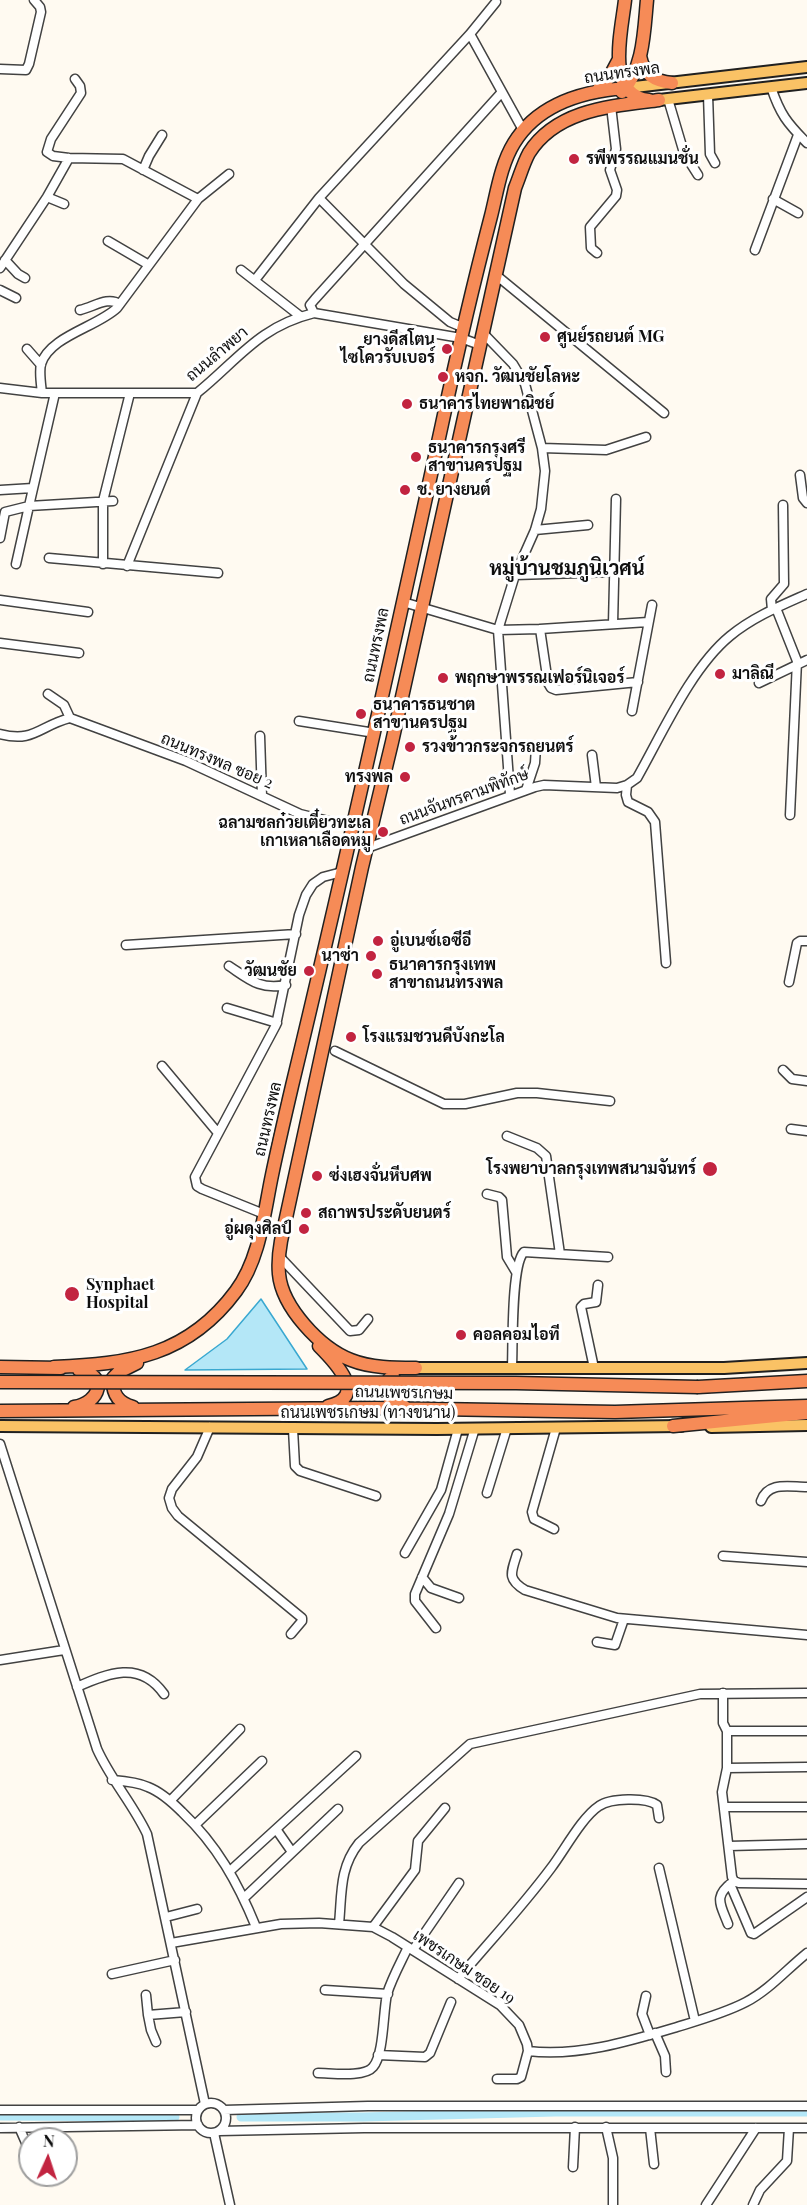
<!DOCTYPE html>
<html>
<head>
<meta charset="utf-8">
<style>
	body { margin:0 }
	#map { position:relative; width:807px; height:2205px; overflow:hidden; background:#fffaf1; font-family:"Playfair Display",serif }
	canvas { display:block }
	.north { position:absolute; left:18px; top:2127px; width:60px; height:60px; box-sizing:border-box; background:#fff; border:2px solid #9f9f9f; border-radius:50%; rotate:3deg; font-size:16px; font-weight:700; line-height:24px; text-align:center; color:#0f0f0f }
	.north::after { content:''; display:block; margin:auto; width:21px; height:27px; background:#c22440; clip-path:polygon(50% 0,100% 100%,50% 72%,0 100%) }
</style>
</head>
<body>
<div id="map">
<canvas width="807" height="2205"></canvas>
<div class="north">N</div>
</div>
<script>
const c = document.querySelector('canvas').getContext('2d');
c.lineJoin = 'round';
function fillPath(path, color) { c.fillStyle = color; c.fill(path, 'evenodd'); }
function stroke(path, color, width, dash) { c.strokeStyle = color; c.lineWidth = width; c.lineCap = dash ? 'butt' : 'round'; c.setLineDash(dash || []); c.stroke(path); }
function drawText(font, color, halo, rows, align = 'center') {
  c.font = font + ' "Playfair Display",Sarabun,serif'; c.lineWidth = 6; c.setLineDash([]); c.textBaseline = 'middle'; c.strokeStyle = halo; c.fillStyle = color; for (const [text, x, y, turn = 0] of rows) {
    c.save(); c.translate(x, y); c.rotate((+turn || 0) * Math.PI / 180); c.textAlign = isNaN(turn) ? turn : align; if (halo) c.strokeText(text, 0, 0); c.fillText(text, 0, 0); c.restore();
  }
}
const water = new Path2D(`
	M261 1299 307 1369 185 1370 227 1339Z`);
fillPath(water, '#b4e7f7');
stroke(water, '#3aa8d0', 1.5);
stroke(new Path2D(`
	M0 2116 175 2117
	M241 2117H363L555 2112H807`), '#b4e7f7', 9);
const minor = new Path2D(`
	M470 34 496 2
	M0 69 26 70 29 64 41 12 40 7 34 0
	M771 87C780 114 787 123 807 143
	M708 95 710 154 715 163
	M668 99 684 153 698 175
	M143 170 149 156 162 135
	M47 197 64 204
	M319 198 404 284 450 322 462 327
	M198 199 229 174
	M773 199 798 213
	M108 241 149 265
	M755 250 798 135
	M597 253 591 248 590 227 616 196 617 190 610 170 616 149 611 106
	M5 260 18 274 25 278
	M0 268 47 197 69 158
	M241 270 300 316
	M496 275 664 413
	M255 280 319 198 470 34 523 130
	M0 290 16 298
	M80 310C94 307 107 296 120 304
	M314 313 310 305 315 299 502 92
	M483 333 513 364 525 384 542 448 545 471 541 509 535 530 515 575 498 630 510 794
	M27 349 41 365
	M0 388 42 393H197C238 360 258 327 314 313L461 338 480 345
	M42 393C41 384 39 372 41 364 50 336 97 327 117 308L198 199 123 159 69 158 53 156 47 152 51 139 81 93 80 86 75 79
	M542 448 606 450 646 437
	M800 475 803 498 807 503
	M0 490 33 488
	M535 530 588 525
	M0 538 5 512 29 506 55 393
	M49 558 218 573
	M16 564 29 506 113 501
	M103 564V501L130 393
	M127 566 197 393
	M515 575 613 572
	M0 600 88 612
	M403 602 498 630 540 629 648 622
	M776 608 797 661 790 815
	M772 610 771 599 784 584 783 505
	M613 624 616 499
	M540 629 548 683 551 688 556 690 638 682
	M0 643 79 653
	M759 683 807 660
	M632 711 652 605
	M70 718 186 761 300 814 353 827
	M299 721 375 733
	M0 734C34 743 39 726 70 718L64 705 48 694
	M260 736 262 796
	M592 755 596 787
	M627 785 626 795 628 802 648 812 655 822 666 963
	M526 790 535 763 536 747
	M367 848 535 787 544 785 617 788 627 785 637 778C662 734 691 668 730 636 753 617 780 606 807 594
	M126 945 296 934
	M229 966C250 980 260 990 286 985
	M789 982 797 943 800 941H807
	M227 1008 277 1023
	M335 1051 444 1104H465L517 1093H537L610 1101
	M162 1066 218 1133
	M783 1070 792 1079 807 1081
	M791 1129 807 1131
	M507 1136 537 1148 546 1156 560 1254
	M487 1194 499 1197 502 1200 507 1257 516 1272
	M264 1214 202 1189 197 1186 195 1177 276 1025 299 915 306 895 313 884 323 877 342 872
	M279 1256 350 1331 359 1330 368 1319
	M512 1367C513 1345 511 1265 524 1252L608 1257
	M594 1368 581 1307 584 1304 596 1302 598 1285
	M210 1427 197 1457 172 1489 169 1498 172 1508 178 1516 302 1618V1621L291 1634
	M293 1429 295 1466 300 1471 376 1496
	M0 1444 97 1749C111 1780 133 1804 147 1834L205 2104
	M487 1493 507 1428
	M761 1501C768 1481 789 1487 807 1487
	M554 1529 534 1519 532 1512 556 1428
	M405 1553 441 1490 458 1429
	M517 1554C511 1573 507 1579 525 1590L617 1618 807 1635
	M723 1556 807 1562
	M422 1577 431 1588 459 1598
	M436 1628 415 1601V1594L449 1514 475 1428
	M597 1642 615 1645 624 1619
	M0 1660 64 1650
	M77 1687C108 1673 140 1660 164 1694
	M723 1693V1723L727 1731V1768L722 1792 732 1877 734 1881 739 1883 807 1884
	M727 1731H807
	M727 1768 807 1767
	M112 1780C124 1781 137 1782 148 1787 161 1792 172 1802 182 1812 217 1845 238 1883 256 1927
	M170 1801 240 1729
	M724 1807H807
	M195 1825 262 1761
	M276 1829 292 1852
	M729 1846 807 1844
	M659 1868 695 2021
	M230 1871 356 1756
	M730 1884 751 1933 754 1934 807 1897
	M244 1898 338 1809
	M166 1917 197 1909
	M339 1924C342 1894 339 1868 359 1843L470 1744 700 1694 807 1693
	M728 1924C720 1903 713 1896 734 1881
	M373 1927 415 1870 418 1841 445 1808
	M171 1943 281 1924 319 1923 373 1927 392 1937 500 2005 519 2025 527 2044 528 2051C578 2057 630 2041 677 2027 700 2020 725 2013 746 2002 769 1990 787 1969 807 1953
	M413 1950 459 1883
	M112 1974 175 1960
	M458 1979C489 1942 522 1907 551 1868 564 1851 582 1817 599 1806 610 1798 646 1797 657 1805L659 1818
	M325 1990 388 1994
	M146 1995 148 2015 186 2012
	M646 1996 642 2014 650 2035
	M148 2015 151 2030 156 2042
	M655 2033 665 2056 666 2072
	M378 2055 425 2057 430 2053 451 2002
	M318 2073C331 2073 364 2078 373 2067 384 2055 383 2012 387 1994 392 1978 401 1962 408 1947
	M497 2079H517L521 2077 528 2051
	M196 2118a15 15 0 1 1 30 0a15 15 0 1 1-30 0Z
	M0 2110H198
	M224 2110 368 2106H807
	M19 2127 30 2152
	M606 2127 613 2158V2205
	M0 2128 198 2125
	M650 2128 654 2164
	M219 2131 364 2128H807
	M214 2133 230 2205
	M573 2167 575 2127
	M706 2205 756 2128
	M753 2205 760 2190 787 2161 789 2128`);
const major = new Path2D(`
	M626 88 807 67
	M659 100 807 83
	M416 1368H724L807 1363
	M0 1426 437 1429 681 1426
	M711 1427 807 1425`);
const highway = new Path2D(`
	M625 0C622 29 604 96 649 100
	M640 56C644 75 654 81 672 83
	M598 90 610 76 618 61
	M622 92C644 68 644 31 647 0
	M319 1346C335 1362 369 1397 328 1406
	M0 1367 61 1368
	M54 1367C129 1364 188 1356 236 1291 260 1259 264 1213 272 1175 278 1146 285 1116 292 1086 345 866 394 645 442 424 457 354 473 285 491 216 497 192 501 164 514 143 538 104 583 91 626 88
	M416 1368C394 1368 371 1368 351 1360 320 1348 282 1307 279 1274 278 1263 279 1252 281 1241L362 867 392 742 515 188C520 176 523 164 529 153 557 109 613 106 659 100
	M393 1376 389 1379 388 1397 395 1403 405 1407
	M698 1387 807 1381
	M74 1407C100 1403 109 1375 79 1370
	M133 1407C118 1403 112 1394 113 1378L119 1372 137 1363
	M0 1411 376 1408 615 1412 807 1406
	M673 1426 807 1413`);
stroke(minor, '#424242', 11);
stroke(major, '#202020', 14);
stroke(highway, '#202020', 15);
stroke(minor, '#fff', 8);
stroke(major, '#fac265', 10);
stroke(highway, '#f68b57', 12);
const highwayBridge = new Path2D(`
	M0 1382 516 1383 698 1387`);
stroke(highwayBridge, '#202020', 15, []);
stroke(highwayBridge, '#f68b57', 12);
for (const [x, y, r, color] of [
	[574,159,6,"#c22440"],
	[545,337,6,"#c22440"],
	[447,349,6,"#c22440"],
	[443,377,6,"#c22440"],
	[407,404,6,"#c22440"],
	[416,457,6,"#c22440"],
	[405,490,6,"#c22440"],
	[720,674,6,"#c22440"],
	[443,678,6,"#c22440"],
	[361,714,6,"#c22440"],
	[410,747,6,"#c22440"],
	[405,777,6,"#c22440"],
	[383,832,6,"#c22440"],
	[378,941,6,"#c22440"],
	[371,956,6,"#c22440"],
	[309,971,6,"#c22440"],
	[377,974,6,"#c22440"],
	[351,1037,6,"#c22440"],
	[710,1169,8,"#c22440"],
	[317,1176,6,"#c22440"],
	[306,1213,6,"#c22440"],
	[304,1229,6,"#c22440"],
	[72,1294,8,"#c22440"],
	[461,1335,6,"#c22440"]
]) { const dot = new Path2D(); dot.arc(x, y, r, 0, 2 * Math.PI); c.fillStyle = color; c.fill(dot); stroke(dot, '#fff', 2); }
drawText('16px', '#0f0f0f', '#fff', [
	["ถนนทรงพล",622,73,-8],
	["ถนนลำพยา",217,354,-40],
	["ถนนทรงพล",376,645,-78],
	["ถนนทรงพล ซอย 2",217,761,23],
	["ถนนจันทรคามพิทักษ์",464,797,-20],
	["ถนนทรงพล",268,1119,-77],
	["ถนนเพชรเกษม",404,1393,1],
	["ถนนเพชรเกษม (ทางขนาน)",368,1413],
	["เพชรเกษม ซอย 19",464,1967,34]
]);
drawText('bold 16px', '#0f0f0f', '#fff', [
	["รพีพรรณแมนชั่น",586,159],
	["ศูนย์รถยนต์ MG",557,337],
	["ยางดีสโตน",435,340,"right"],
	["ไซโควรับเบอร์",435,358,"right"],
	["หจก. วัฒนชัยโลหะ",455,377],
	["ธนาคารไทยพาณิชย์",419,404],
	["ธนาคารกรุงศรี",428,448],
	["สาขานครปฐม",428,466],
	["ช. ยางยนต์",417,490],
	["มาลิณี",732,674],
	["พฤกษาพรรณเฟอร์นิเจอร์",455,678],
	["ธนาคารธนชาต",373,705],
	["สาขานครปฐม",373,723],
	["รวงข้าวกระจกรถยนตร์",422,747],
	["ทรงพล",393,777,"right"],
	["ฉลามชลก๋วยเตี๋ยวทะเล",371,823,"right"],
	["เกาเหลาเลือดหมู",371,841,"right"],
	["อู่เบนซ์เอซีอี",390,941],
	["นาซ่า",359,956,"right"],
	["ธนาคารกรุงเทพ",389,965],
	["สาขาถนนทรงพล",389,983],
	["วัฒนชัย",297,971,"right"],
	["โรงแรมชวนดีบังกะโล",363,1037],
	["โรงพยาบาลกรุงเทพสนามจันทร์",696,1169,"right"],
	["ซ่งเฮงจั่นหีบศพ",329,1176],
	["สถาพรประดับยนตร์",318,1213],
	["อู่ผดุงศิลป์",292,1229,"right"],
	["Synphaet",86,1285],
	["Hospital",86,1303],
	["คอลคอมไอที",473,1335]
], 'left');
drawText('bold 20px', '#0f0f0f', '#fff', [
	["หมู่บ้านชมภูนิเวศน์",567,569]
]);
</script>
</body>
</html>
